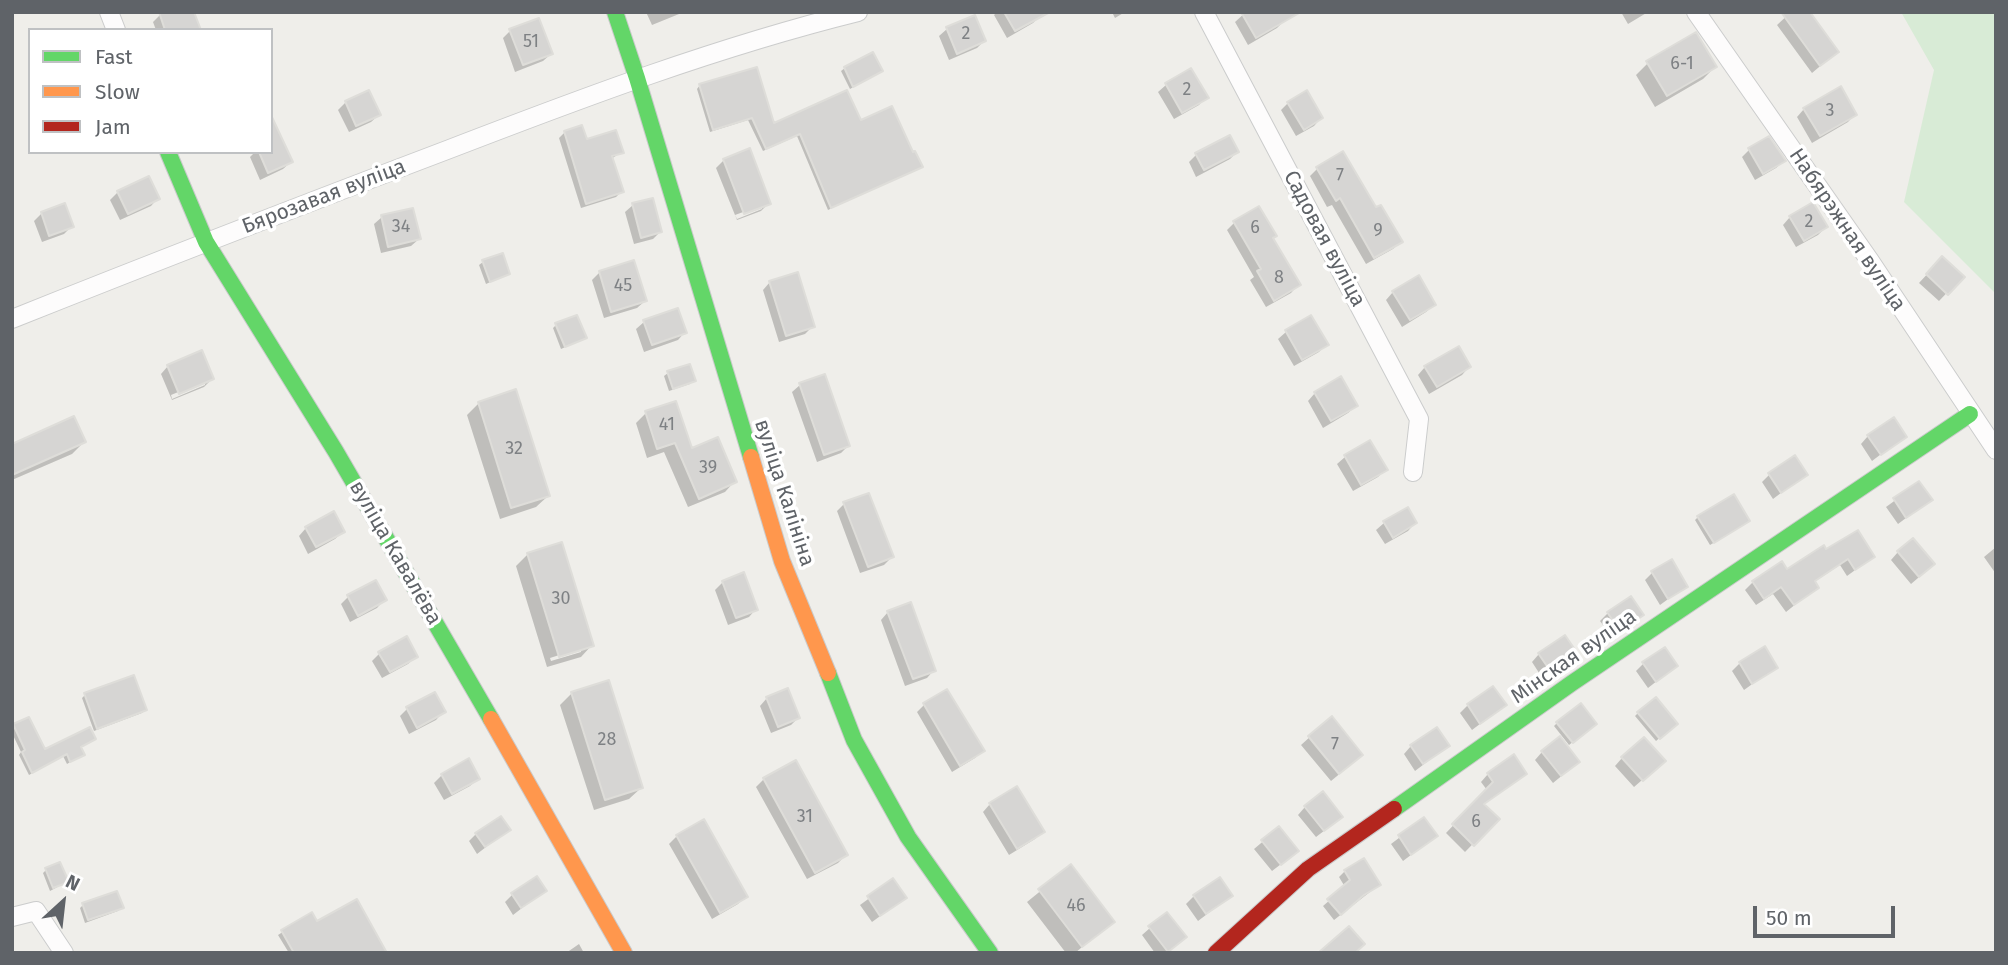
<!DOCTYPE html>
<html>
<head>
<meta charset="utf-8">
<style>
	body { margin:0 }
	#map { position:relative; width:2008px; height:965px; overflow:hidden; background:#efeeea; font-family:"Fira Sans",sans-serif }
	canvas { display:block }
	.frame { position:absolute; inset:0; border:14px solid #5f6368; pointer-events:none }
	.legend { position:absolute; left:28px; top:28px; width:245px; height:126px; box-sizing:border-box; background:#fff; border:2px solid #bfc1c3; margin:0; padding:9px 12px; list-style:none; font-size:21px; color:#5f6368 }
	.legend li { display:flex; align-items:center; gap:14px; height:35px }
	.legend b { width:35px; border:2px solid #bfc1c3 }
	.north { position:absolute; left:28px; top:867px; width:70px; height:70px; -webkit-text-stroke:5px #fff; paint-order:stroke; rotate:27deg; font-size:19px; font-weight:700; line-height:28px; text-align:center; color:#5f6368 }
	.north::after { content:''; display:block; margin:auto; width:24px; height:32px; background:#5f6368; clip-path:polygon(50% 0,100% 100%,50% 72%,0 100%) }
	.scale { position:absolute; left:1753px; top:906px; width:142px; height:32px; box-sizing:border-box; border:4px solid #5f6368; border-top:0; padding-left:9px; font-size:21px; line-height:24px; white-space:nowrap; color:#5f6368; -webkit-text-stroke:5px #fff; paint-order:stroke }
</style>
</head>
<body>
<div id="map">
<canvas width="2008" height="965"></canvas>
<div class="frame"></div>
<ul class="legend">
<li><b style="height:9px;background:#63d668"></b>Fast</li>
<li><b style="height:9px;background:#ff974d"></b>Slow</li>
<li><b style="height:9px;background:#b3261e"></b>Jam</li>
</ul>
<div class="north">N</div>
<div class="scale">50 m</div>
</div>
<script>
const c = document.querySelector('canvas').getContext('2d');
c.lineJoin = 'round';
function fillPath(path, color) { c.fillStyle = color; c.fill(path, 'evenodd'); }
function stroke(path, color, width, dash) { c.strokeStyle = color; c.lineWidth = width; c.lineCap = dash ? 'butt' : 'round'; c.setLineDash(dash || []); c.stroke(path); }
function drawText(font, color, halo, rows, align = 'center') {
  c.font = font + ' "Fira Sans",sans-serif'; c.lineWidth = 7; c.setLineDash([]); c.textBaseline = 'middle'; c.strokeStyle = halo; c.fillStyle = color; for (const [text, x, y, turn = 0] of rows) {
    c.save(); c.translate(x, y); c.rotate((+turn || 0) * Math.PI / 180); c.textAlign = isNaN(turn) ? turn : align; if (halo) c.strokeText(text, 0, 0); c.fillText(text, 0, 0); c.restore();
  }
}
fillPath(new Path2D(`
	M1901 12H1996V294L1904 202 1934 70Z`), '#d8ebd6');
fillPath(new Path2D(`
	M646 12H684L652 25Z
	M997 12H1038L1040 16 1033 23 1007 38 994 15Z
	M1112 12H1125L1115 18Z
	M1246 12 1285 20 1277 28 1248 45 1235 22Z
	M1621 12H1648L1628 24Z
	M1791 12 1837 52 1812 73 1777 25Z
	M160 15 199 30H156L153 22Z
	M974 17 984 41 977 48 949 60 939 36 947 29Z
	M510 31 551 54 543 61 515 72 503 38Z
	M1648 63 1715 67 1703 79 1655 107 1636 75Z
	M845 68 881 71 850 89 841 71Z
	M1191 70 1206 97 1199 105 1174 119 1158 92 1166 85Z
	M700 85 773 126 860 122 912 154 921 167 828 210 797 136 763 151 748 120 710 132 697 89Z
	M346 102 379 115 371 122 349 132 338 110Z
	M1288 103 1321 118 1314 126 1296 136 1281 110Z
	M1804 109 1855 114 1848 122 1812 143 1797 117Z
	M565 132 622 152 611 159 622 191 616 197 581 208 559 138Z
	M1749 150 1784 161 1776 168 1755 180 1742 157Z
	M255 152H271L291 162 283 169 260 180 250 157Z
	M1237 152 1230 159 1196 177 1189 162 1196 155Z
	M724 160 769 203 761 211 737 220 716 168ZM762 205V209L737 219 735 215Z
	M1317 169 1376 210 1401 242 1393 249 1366 264 1332 205 1327 207 1310 176Z
	M118 192 158 198 151 206 120 220 110 200Z
	M64 205 72 226 64 234 42 242 34 221 41 214Z
	M633 205 660 232 653 239 634 244 625 212Z
	M382 217 419 239 411 246 381 253 374 224Z
	M1790 217 1826 227 1818 235 1796 247 1783 225Z
	M1234 223 1272 238 1298 285 1291 293 1266 307 1250 280 1254 277 1227 230Z
	M1942 258 1962 277 1939 301 1919 283Z
	M483 262 508 274 486 284 479 265Z
	M600 272 645 301 637 308 604 318 592 280Z
	M770 282 813 326 805 334 779 342 763 290Z
	M1393 292 1434 305 1426 312 1402 327 1386 300Z
	M1311 317 1326 344 1319 352 1294 366 1278 339 1286 332Z
	M644 322 685 332 678 340 644 352 636 329Z
	M556 325 585 338 561 349 553 328Z
	M168 366 212 379 204 387 172 400 161 374ZM205 381V385L172 399 171 395Z
	M1425 367H1469L1462 375 1429 394 1418 375Z
	M668 373 694 381 690 384 669 391 664 376Z
	M824 376 848 446 841 453 817 462 792 392 800 385Z
	M1315 393 1356 406 1348 413 1323 428 1308 401Z
	M479 403 548 496 536 507 500 519 467 415Z
	M646 413 691 450 735 481 725 492 688 507 664 452 647 458 636 423Z
	M1868 436H1905L1872 461 1861 444Z
	M84 442 72 454 12 480V445Z
	M1370 442 1386 469 1378 477 1353 491 1337 464 1345 457Z
	M1806 474 1773 499 1762 482 1769 475Z
	M1919 483 1930 500 1898 524 1886 507Z
	M844 504 892 557 884 565 860 573 837 511Z
	M1407 509 1415 523 1408 531 1385 544 1376 530 1384 523Z
	M1698 517 1745 524 1710 545 1695 520Z
	M306 528 343 532 335 539 308 554 299 536Z
	M1996 547V574L1984 557Z
	M1826 552 1873 557 1847 576 1840 565 1814 582 1817 587 1786 612 1773 594 1756 605 1745 590 1753 582 1786 571Z
	M1898 552 1925 572 1911 584 1891 560Z
	M528 554 592 645 581 657 547 667 516 566ZM581 648V652L551 661 550 658Z
	M1652 573 1686 586 1660 605 1645 580Z
	M723 582 756 609 749 617 728 625 715 590Z
	M348 597 384 600 377 608 350 622 341 604Z
	M888 612 934 670 927 678 905 686 881 620Z
	M1608 613 1642 615 1612 637 1600 621Z
	M380 653 416 657 408 664 382 678 372 661Z
	M1539 654H1576L1543 679 1532 662Z
	M1644 663 1676 666 1648 688 1636 671Z
	M1740 663 1776 667 1744 690 1732 671Z
	M572 693 641 788 629 799 594 810 560 705Z
	M85 695 145 710 142 713 94 731 82 698Z
	M767 698 798 718 791 725 771 733 760 706Z
	M924 705 982 751 975 758 952 772 917 712Z
	M1468 705H1505L1472 730 1460 713Z
	M407 709 443 712 436 720 409 734 400 716Z
	M1638 713 1676 724 1656 741 1635 716Z
	M1331 718 1354 762 1331 781 1301 745Z
	M29 719 44 752 79 748 82 755 67 764 63 756 29 775 19 755 21 752 12 733 14 726Z
	M1557 723 1592 727 1569 745 1554 726Z
	M1411 746H1448L1415 771 1404 754Z
	M1542 752 1570 769 1553 783 1535 760Z
	M1622 758 1656 768 1634 787 1615 766Z
	M1488 774H1525L1483 805 1497 819 1465 852 1446 833 1487 790 1481 782Z
	M442 775 478 778 470 786 444 800 434 783Z
	M764 779 846 855 838 863 807 879 756 787Z
	M990 804 1043 831 1035 839 1009 855 983 812Z
	M1305 807 1333 824 1316 837 1298 815Z
	M1424 819 1436 836 1403 861 1391 844Z
	M1279 828 1289 858 1272 871 1254 849Z
	M508 830 477 854 469 841 476 834Z
	M677 836 746 896 738 904 712 919 669 844Z
	M1070 867 1112 922 1075 953H1066L1027 902Z
	M46 870 67 882 50 891 43 873Z
	M1345 871 1379 885 1334 920 1323 906 1345 887 1339 877Z
	M893 881 905 898 872 922 860 905Z
	M544 891 513 915 505 902 512 895Z
	M1194 896H1231L1198 921 1186 904Z
	M83 905 122 907 118 911 85 923 80 908Z
	M311 914 317 924 385 953H289L278 935Z
	M1166 914 1177 945 1166 953H1155L1142 935Z
	M579 944 584 953H566Z`), '#0003');
const building = new Path2D(`
	M159 12H194L201 30H165Z
	M1004 12H1050L1015 31Z
	M1241 12H1301L1256 38Z
	M1781 12H1810L1839 52 1820 66Z
	M975 15 986 41 957 54 946 27Z
	M539 18 553 54 523 65 509 29Z
	M1696 32 1717 67 1667 96 1646 61Z
	M873 52 883 71 853 87 844 67Z
	M757 67 774 123 847 90 861 120 892 106 913 152 915 151 923 167 831 208 800 134 766 149 752 118 713 130 699 84Z
	M1191 68 1209 98 1182 113 1165 83Z
	M1841 86 1857 115 1820 136 1803 108Z
	M369 90 381 115 356 126 345 101Z
	M1307 90 1323 118 1304 130 1287 102Z
	M271 115 293 162 268 173 259 152H271Z
	M582 125 587 139 616 130 624 153 612 156 624 192 586 204 564 131Z
	M1230 135 1239 152 1204 170 1195 153Z
	M1769 136 1786 161 1763 174 1748 148Z
	M750 148 771 204 744 214 723 159Z
	M1343 151 1376 207 1381 205 1403 242 1374 258 1340 198 1336 201 1316 167Z
	M149 176 160 199 128 214 117 191Z
	M653 198 662 232 641 238 632 203Z
	M1813 202 1828 227 1804 241 1789 216Z
	M65 203 74 227 49 236 41 212Z
	M1259 206 1277 236 1273 238 1301 285 1274 301 1257 271 1261 269 1233 221Z
	M413 208 421 239 388 247 381 215Z
	M503 253 510 274 490 282 482 260Z
	M1942 256 1965 277 1948 295 1926 274Z
	M634 260 647 301 611 312 599 271Z
	M798 272 815 327 786 336 769 281Z
	M1419 275 1436 305 1410 320 1392 291Z
	M678 308 687 333 652 345 643 320Z
	M577 315 587 338 565 347 555 323Z
	M1311 315 1329 345 1302 360 1285 330Z
	M1459 346 1471 367 1437 387 1424 366Z
	M202 350 214 379 179 394 167 365Z
	M690 364 696 381 673 389 667 371Z
	M825 374 850 446 824 455 799 383Z
	M1341 376 1358 406 1331 421 1314 392Z
	M516 389 550 496 511 508 478 402Z
	M676 401 692 448 718 437 737 482 699 499 675 443 657 449 645 411Z
	M74 416 86 442 12 475V444Z
	M1894 417 1907 437 1881 455 1867 435Z
	M1370 440 1388 470 1361 485 1344 455Z
	M1795 455 1808 475 1781 493 1768 473Z
	M1919 481 1933 500 1906 518 1893 498Z
	M869 493 894 557 868 567 843 502Z
	M1734 494 1750 521 1714 543 1697 516Z
	M1408 507 1417 523 1393 538 1383 521Z
	M334 511 345 532 316 547 305 527Z
	M1858 530 1875 557 1855 570 1848 559 1815 581 1819 588 1794 605 1781 587 1764 599 1752 581 1782 561 1787 569 1824 545 1826 549Z
	M1913 538 1935 564 1919 577 1897 551Z
	M562 542 594 646 559 657 527 553Z
	M1672 559 1688 587 1668 599 1651 571Z
	M744 572 758 610 736 618 722 581Z
	M376 580 387 600 358 616 347 595Z
	M1631 596 1644 615 1620 631 1607 612Z
	M911 602 936 671 913 679 887 611Z
	M1565 635 1578 654 1551 672 1538 653Z
	M407 636 418 657 390 672 378 652Z
	M1765 646 1778 668 1752 684 1739 662Z
	M1665 647 1678 666 1656 682 1642 662Z
	M134 675 147 710 97 729 84 693Z
	M609 680 643 788 605 800 571 692Z
	M1493 686 1507 705 1480 724 1467 704Z
	M788 688 800 718 778 727 766 697Z
	M947 689 985 751 960 766 923 703Z
	M435 692 446 712 417 728 406 707Z
	M1656 697 1678 724 1660 739 1637 712Z
	M1581 703 1597 724 1573 743 1556 722Z
	M1332 716 1363 755 1339 774 1308 736Z
	M29 717 45 749 90 727 96 739 81 747 85 755 70 762 67 754 32 773 22 752 25 750 13 724Z
	M1437 727 1450 746 1423 764 1410 745Z
	M1560 736 1580 762 1561 776 1541 751Z
	M1644 737 1666 761 1643 781 1621 757Z
	M1514 754 1527 774 1484 804 1500 819 1474 846 1452 824 1493 782 1487 773Z
	M469 758 480 779 452 794 441 774Z
	M796 760 848 855 815 873 763 778Z
	M1017 786 1045 832 1017 849 989 803Z
	M1323 791 1343 817 1324 831 1304 806Z
	M501 816 511 830 485 847 475 833Z
	M1424 817 1438 836 1411 855 1398 835Z
	M704 819 748 897 720 913 676 835Z
	M1279 826 1299 851 1281 865 1261 840Z
	M1364 858 1381 885 1364 895 1341 915 1327 899 1350 880 1344 870Z
	M60 862 69 882 53 888 45 868Z
	M1071 864 1115 922 1082 947 1038 889Z
	M537 876 547 891 521 908 511 893Z
	M1220 877 1233 896 1206 914 1193 895Z
	M893 878 907 898 880 916 867 896Z
	M117 891 124 908 88 920 82 903Z
	M357 899 387 953H294L281 930 312 912 317 921Z
	M1167 912 1187 937 1168 952 1148 926Z
	M1349 926 1365 944 1355 953H1318Z`);
fillPath(building, '#d6d5d3');
stroke(building, '#deddd9', 2);
const street = new Path2D(`
	M109 12 116 30
	M1204 12 1419 419 1413 472
	M1696 12 1870 261 1996 450
	M12 319C157 261 302 205 447 150 582 98 717 47 858 12
	M12 917 36 911 64 953`);
const fast = new Path2D(`
	M615 12 637 78 751 457
	M168 152 206 242 336 452 491 719
	M828 673 854 740 908 837 990 953
	M1394 809 1572 683 1970 414`);
const slow = new Path2D(`
	M751 457 782 561 828 673
	M491 719 624 953`);
const jam = new Path2D(`
	M1216 953 1308 869 1394 809`);
stroke(street, '#cbcccc', 20);
stroke(fast, '#cacacb', 18);
stroke(slow, '#cacacb', 18);
stroke(jam, '#cacacb', 18);
stroke(street, '#fdfcfc', 18);
stroke(fast, '#63d668', 16);
stroke(slow, '#ff974d', 16);
stroke(jam, '#b3261e', 16);
drawText('18px', '#7e8184', null, [
	["2",966,34],
	["51",531,42],
	["6-1",1682,64],
	["2",1187,90],
	["3",1830,111],
	["7",1340,176],
	["2",1809,222],
	["34",401,227],
	["6",1255,228],
	["9",1378,231],
	["8",1279,278],
	["45",623,286],
	["41",667,425],
	["32",514,449],
	["39",708,468],
	["30",561,599],
	["28",607,740],
	["7",1335,745],
	["31",805,817],
	["6",1476,822],
	["46",1076,906]
]);
drawText('21px', '#5f6368', '#fff', [
	["Бярозавая вуліца",324,197,-21],
	["Набярэжная вуліца",1847,230,56],
	["Садовая вуліца",1324,239,62],
	["вуліца Калініна",784,493,72],
	["вуліца Кавалёва",395,553,60],
	["Мінская вуліца",1574,657,-35]
]);
</script>
</body>
</html>
